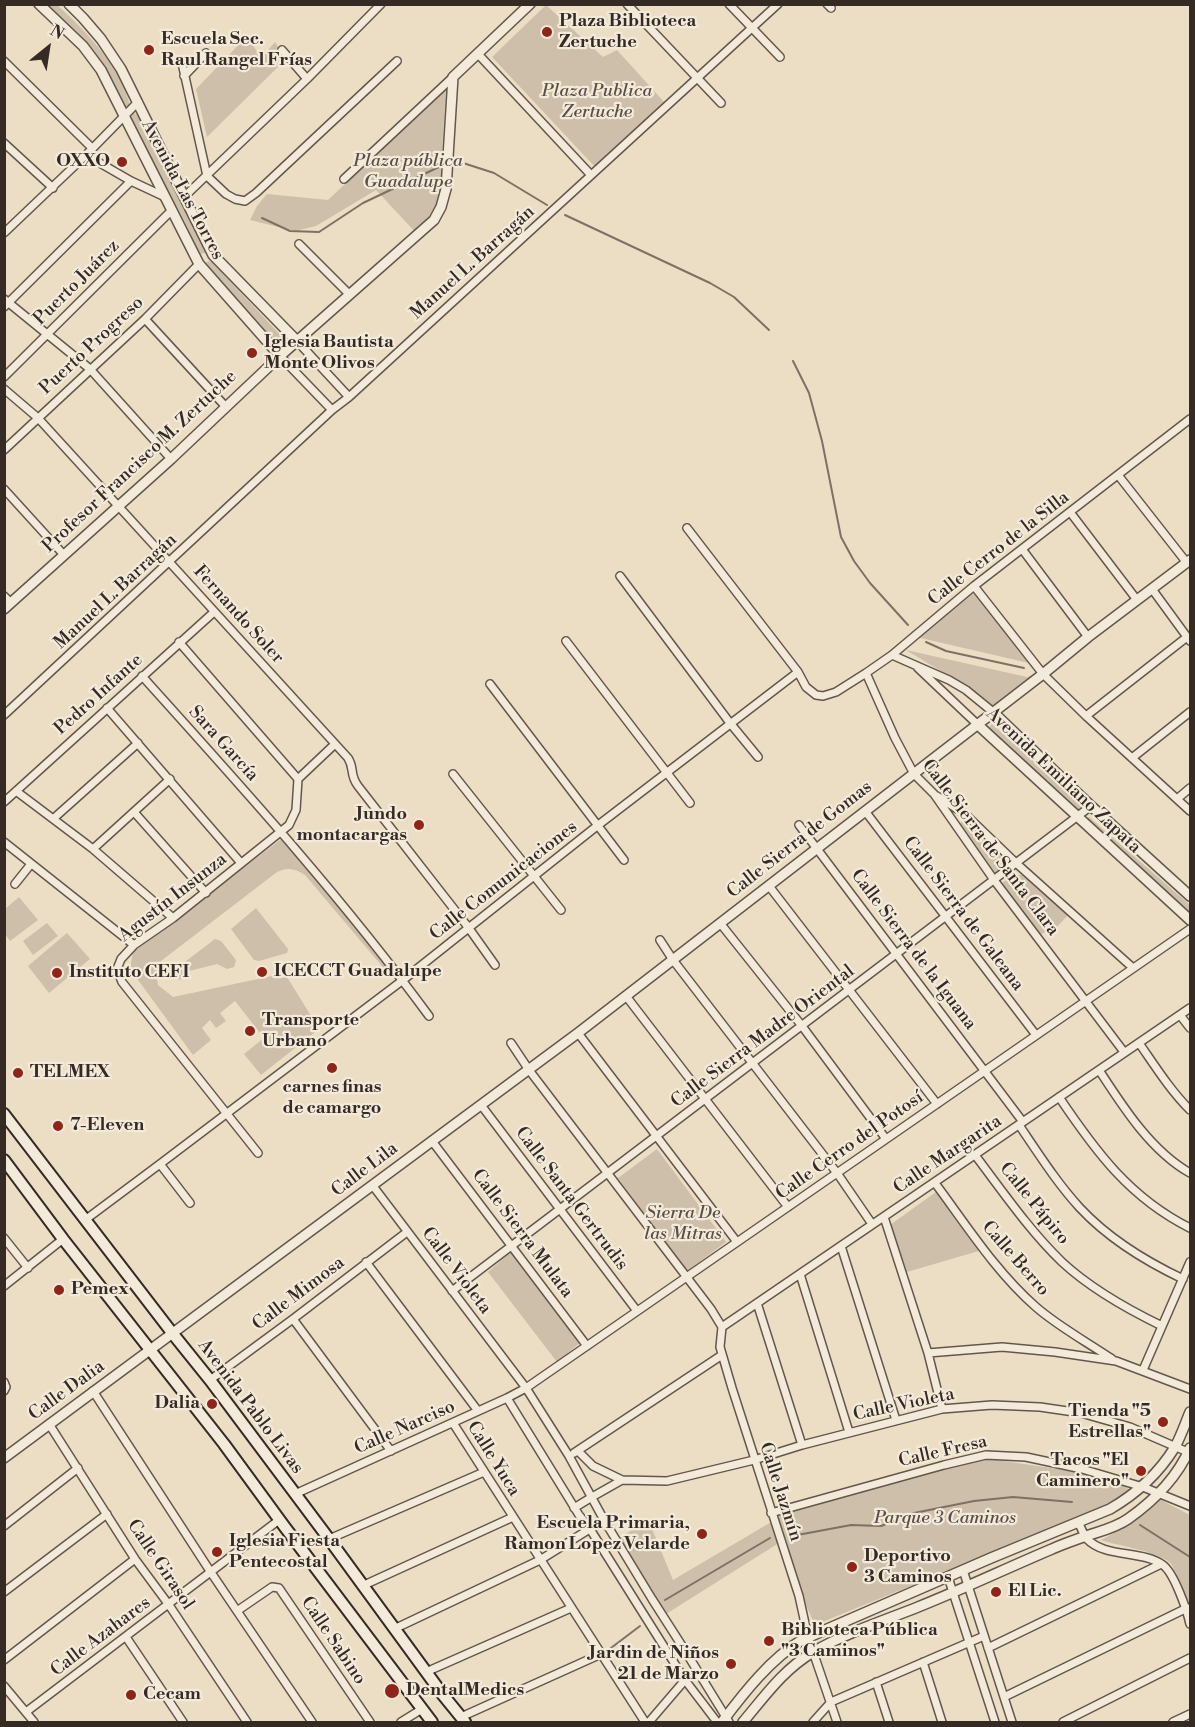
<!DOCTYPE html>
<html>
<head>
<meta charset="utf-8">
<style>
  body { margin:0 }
  #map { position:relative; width:1195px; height:1727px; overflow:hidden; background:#ecdec4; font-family:"Libre Bodoni",serif }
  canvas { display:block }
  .frame { position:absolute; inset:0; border:6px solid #352a24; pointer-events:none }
  .north { position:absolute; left:18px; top:18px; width:60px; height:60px; -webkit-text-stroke:4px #f3ead9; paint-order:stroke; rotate:30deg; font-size:16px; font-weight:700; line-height:24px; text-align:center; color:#352a24 }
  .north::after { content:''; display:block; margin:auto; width:21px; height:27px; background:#352a24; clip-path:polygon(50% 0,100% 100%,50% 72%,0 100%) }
</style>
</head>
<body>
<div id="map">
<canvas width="1195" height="1727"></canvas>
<div class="frame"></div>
<div class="north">N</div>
</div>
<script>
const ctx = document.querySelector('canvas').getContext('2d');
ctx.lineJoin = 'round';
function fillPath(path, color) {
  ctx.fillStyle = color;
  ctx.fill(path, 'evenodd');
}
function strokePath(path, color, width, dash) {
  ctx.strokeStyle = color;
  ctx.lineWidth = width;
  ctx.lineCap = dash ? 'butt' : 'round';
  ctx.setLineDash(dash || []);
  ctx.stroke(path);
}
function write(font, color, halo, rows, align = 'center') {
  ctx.font = font + ' "Libre Bodoni",serif';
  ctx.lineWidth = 4.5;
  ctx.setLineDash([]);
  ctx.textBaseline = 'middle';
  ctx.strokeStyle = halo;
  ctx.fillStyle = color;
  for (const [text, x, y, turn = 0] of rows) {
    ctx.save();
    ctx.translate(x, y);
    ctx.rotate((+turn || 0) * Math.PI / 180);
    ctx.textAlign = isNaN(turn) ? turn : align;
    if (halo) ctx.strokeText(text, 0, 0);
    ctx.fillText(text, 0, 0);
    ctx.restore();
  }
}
fillPath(new Path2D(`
  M 43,5 L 57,5 C 85,30 122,68 130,106 L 122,106 L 105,66 L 87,45 Z
  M 546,5 L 603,57 L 617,50 L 664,102 L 595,167 L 492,57 Z
  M 247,36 L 261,58 L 275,42 L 286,59 L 207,137 L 196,89 Z
  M 446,89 L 441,166 L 445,196 L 434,220 L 418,235 L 376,190 L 316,226 L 295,231 L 250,220 L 257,206 L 267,194 L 328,200 Z
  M 134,113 L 139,116 L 207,250 L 205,253 L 200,254 L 184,220 L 129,119 Z
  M 209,261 L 213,263 L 285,340 L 284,343 L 280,347 L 275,345 L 206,267 L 205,263 Z
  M 972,594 L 976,595 L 1030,652 L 1033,664 L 912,636 Z
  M 906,650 L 1027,677 L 1039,673 L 996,708 L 959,682 Z
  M 992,724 L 1087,807 L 1075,817 L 983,733 Z
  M 1089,817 L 1190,905 L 1190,920 L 1083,824 Z
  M 963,821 L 1012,866 L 994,877 L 956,826 Z
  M 284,837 L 395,976 L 392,978 L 305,875 C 295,868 287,867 277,872 L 161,961 C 157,969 156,976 158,985 L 173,997 L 272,976 L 280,978 L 287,977 L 319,1029 L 261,1075 L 244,1054 L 264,1038 L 235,1001 L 220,1013 L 226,1021 L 216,1028 L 210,1020 L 202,1028 L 211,1040 L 193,1055 L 130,969 L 133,952 Z
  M 1017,875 L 1022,875 L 1068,915 L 1056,928 L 1041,934 L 1002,890 L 1001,888 L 1003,882 Z
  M 19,897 L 38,920 L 10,941 L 5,934 L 5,909 Z
  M 256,908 L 288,949 L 287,953 L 259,961 L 254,960 L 231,929 Z
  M 47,923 L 58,936 L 33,955 L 23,941 Z
  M 67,933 L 90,959 L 49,993 L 28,966 Z
  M 215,939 L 221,941 L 236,960 L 234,967 L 227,969 L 217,964 L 185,972 L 180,980 L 173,977 L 173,971 Z
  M 657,1149 L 726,1242 L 687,1271 L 618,1178 Z
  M 936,1192 L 955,1213 L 982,1250 L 907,1272 L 890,1225 Z
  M 511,1252 L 580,1343 L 557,1362 L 488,1272 Z
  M 986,1460 L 998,1460 C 1026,1465 1112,1474 1130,1490 L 1111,1502 L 1084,1515 L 815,1625 L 803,1599 L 782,1541 L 666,1614 L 617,1540 L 648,1519 L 673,1580 L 773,1521 L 776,1514 L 973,1461 Z
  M 1159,1499 L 1190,1515 L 1190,1611 L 1172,1565 C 1163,1552 1118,1546 1101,1540 L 1131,1524 Z`), '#cdbfa9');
strokePath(new Path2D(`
  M 460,162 L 494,173 L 547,205
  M 565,215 L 710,283 L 734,297 L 769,330
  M 262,218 L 290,231 L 319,232 L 363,203 L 441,166
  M 793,361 L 809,393 L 822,441 L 841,537 L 854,561 L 870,583 L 908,625
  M 926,642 L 946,651 L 1024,668
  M 1140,1525 L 1190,1557
  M 792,1536 L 851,1525 L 881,1526 L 914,1513 L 974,1501 L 1013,1497 L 1072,1502
  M 665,1600 L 770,1538
  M 607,1651 L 640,1626`), '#7e7164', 2);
const minor = new Path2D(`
  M 627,4 L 721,103
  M 729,4 L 780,57
  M 827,4 L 831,8
  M 282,50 L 307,79
  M 478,54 L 591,175
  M 4,61 L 92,148
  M 182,63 L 207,176 L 226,194 L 235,199 L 245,201 L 256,193 L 397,61
  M 184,76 L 206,53
  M 4,143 L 53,188
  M 86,155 L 131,181 L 163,196
  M 344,179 L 453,77
  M 184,197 L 307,79 L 381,4
  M 4,233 L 86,155 L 138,102
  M 299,244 L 349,294
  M 4,299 L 90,369 L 171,459
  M 4,307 L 131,181
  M 145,319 L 226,407
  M 297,341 L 349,397
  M 280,356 L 332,410
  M 4,377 L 172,210
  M 4,389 L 38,418 L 348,758 C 355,769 349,774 358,786 L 468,927 L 495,965
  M 4,450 L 145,319 L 199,264
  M 1118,475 L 1187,563
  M 4,489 L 64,555
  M 1070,512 L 1137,600
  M 687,528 L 798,672 L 806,687 L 816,695 L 823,696 L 836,692 L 866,673 L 892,655 L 974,586 L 1190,419
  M 1022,549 L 1088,637
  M 620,576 L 730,723 L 758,757
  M 974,586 L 1043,674 L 1086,716 L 1190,811
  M 1152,589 L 1190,641
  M 4,596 L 11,603
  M 566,641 L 690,803
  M 179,642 L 298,779
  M 892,655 L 949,680 L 966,690 L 993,712
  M 918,668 L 977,724
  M 866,673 L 895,738 L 914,774 L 934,794 L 994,880 L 1124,1052
  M 142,676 C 241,786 341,896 429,1016
  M 490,684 L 624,860
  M 107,708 L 241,863
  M 4,715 L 332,410 L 349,397 L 778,4
  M 1086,716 L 1187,637
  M 1132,758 L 1190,712
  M 453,774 L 561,910
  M 16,791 L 93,849 L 173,918
  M 937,796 L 965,814 L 1016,863 L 1133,968
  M 1177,799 L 1190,788
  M 4,802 L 214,612
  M 865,811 L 1036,1035
  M 134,812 L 206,893
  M 53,819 L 138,743
  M 799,825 L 1023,1122
  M 4,842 L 134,945
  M 93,849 L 170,779
  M 15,884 L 31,864
  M 769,886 L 937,1104
  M 720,923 L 802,1026 L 886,1139
  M 660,940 L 673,960 L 837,1173 L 872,1224
  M 626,996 L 788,1207
  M 1180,1015 L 1190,1028
  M 578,1033 L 737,1242
  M 511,1043 L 529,1070 L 711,1309 L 722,1327 L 720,1347 L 732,1388 L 799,1596 L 808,1637 L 837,1722
  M 1139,1043 C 1155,1066 1170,1090 1190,1110
  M 1099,1070 C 1123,1107 1151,1151 1190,1173
  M 1059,1097 C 1096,1152 1130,1198 1190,1228
  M 481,1105 L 637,1311
  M 1019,1125 C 1038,1153 1057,1183 1080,1208 C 1109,1239 1145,1261 1183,1279
  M 432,1141 L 587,1346
  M 258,1153 L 122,982 L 117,969 L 121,959 L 134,945 L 173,918 L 289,825 L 296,810 L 298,779 L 335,744
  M 975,1155 C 1003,1192 1029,1230 1062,1262 C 1091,1289 1127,1309 1162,1326
  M 160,1164 L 190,1203
  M 935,1183 C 967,1226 996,1272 1036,1307 C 1059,1327 1087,1342 1112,1359
  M 373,1186 L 526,1388 L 569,1456 L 604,1520 L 652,1599 L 684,1649 L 729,1722
  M 884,1217 L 928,1353 L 942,1409
  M 85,1220 L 160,1164 L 403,980 L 597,826 L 798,672
  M 4,1238 L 28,1268
  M 841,1246 L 896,1420
  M 366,1262 L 478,1411
  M 800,1274 L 849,1432
  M 4,1286 L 63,1239
  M 452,1291 L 1091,806
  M 757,1303 L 802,1445
  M 293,1319 L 391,1451
  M 722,1327 L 1190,1008
  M 928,1353 L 1002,1347 L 1055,1352 L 1116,1361 L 1190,1389
  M 1143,1370 L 1190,1262
  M 210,1380 L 293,1319 L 407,1232
  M 4,1382 L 6,1387 L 4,1391
  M 93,1391 L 210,1571 L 312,1722
  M 507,1398 L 579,1515 L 590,1529 L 685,1680 L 717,1722
  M 453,1423 L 645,1722
  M 49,1424 L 135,1559 L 169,1605 L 247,1722
  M 578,1451 L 593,1466 L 622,1480 L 667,1481 L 754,1460 L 802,1445 L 942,1409 L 992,1405 L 1040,1407 L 1081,1413 L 1130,1427 L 1190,1453
  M 574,1453 L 722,1355
  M 295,1494 L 507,1398 L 526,1388 L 1190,929
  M 574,1508 L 592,1497 L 622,1480
  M 771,1513 L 944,1465 L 986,1455 L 1026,1457 L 1082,1469 L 1143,1487 L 1190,1506
  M 1078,1522 C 1081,1527 1083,1534 1087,1539 C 1105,1558 1142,1550 1163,1565 C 1174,1573 1187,1610 1190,1624
  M 4,1526 L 78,1468
  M 329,1539 L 484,1472
  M 963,1570 L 1012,1722
  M 948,1577 L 995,1722
  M 362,1586 L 513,1517
  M 4,1592 L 107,1514
  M 237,1611 L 272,1587 L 279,1588 L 370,1722
  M 394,1629 L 540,1560 L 604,1520
  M 126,1637 L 183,1722
  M 988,1648 L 1161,1564
  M 4,1660 L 135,1559
  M 923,1662 L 942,1722
  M 426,1672 L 571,1608
  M 876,1682 L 889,1722
  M 4,1686 L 34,1722
  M 1004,1697 L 1187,1608
  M 26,1712 L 279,1520
  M 461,1717 L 601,1654
  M 401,1722 L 422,1709
  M 649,1722 L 685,1680
  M 813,1722 L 831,1702 L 984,1636
  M 1063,1722 L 1190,1658
  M 1173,1722 L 1190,1714`);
const tertiary = new Path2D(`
  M 39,4 L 83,46 L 101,70 L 199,264 L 280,356
  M 69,4 L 83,18 L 101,39 L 121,69 L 213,255 L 297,341
  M 4,609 L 171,459 L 280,356 L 434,220 L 441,207 L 446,189 L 453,77 L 530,4
  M 993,712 L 1091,806 L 1190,896
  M 977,724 L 1190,920
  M 4,1458 L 578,1033 L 1043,674 L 1088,637 L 1190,560
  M 722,1722 C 743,1694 771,1658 802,1640 L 991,1558 L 1110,1509 C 1136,1494 1159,1473 1175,1447 C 1181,1436 1185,1424 1190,1412
  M 743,1722 C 765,1696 783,1670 813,1652 C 846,1633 883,1621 918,1607 C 963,1589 1007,1568 1052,1549 C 1063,1544 1075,1540 1086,1536 C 1101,1531 1115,1528 1128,1519 C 1155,1500 1177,1478 1190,1448`);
const secondary = new Path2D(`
  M 4,1114 L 173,1334 L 210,1380 L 329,1539 L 443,1695 L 465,1722
  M 4,1160 L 63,1239 L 224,1444 L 284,1526 L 432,1722`);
strokePath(minor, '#63574c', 10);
strokePath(tertiary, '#63574c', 12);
strokePath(secondary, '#352a24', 14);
strokePath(minor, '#f3ead9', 7);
strokePath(tertiary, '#f3ead9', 9);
strokePath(secondary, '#f3ead9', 10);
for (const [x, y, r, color] of [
  [547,32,6,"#8f2418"],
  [149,50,6,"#8f2418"],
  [122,162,6,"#8f2418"],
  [252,353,6,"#8f2418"],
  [419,825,6,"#8f2418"],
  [262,972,6,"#8f2418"],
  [57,973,6,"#8f2418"],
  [250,1031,6,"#8f2418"],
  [332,1068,6,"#8f2418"],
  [18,1073,6,"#8f2418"],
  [58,1126,6,"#8f2418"],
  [59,1290,6,"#8f2418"],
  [212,1404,6,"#8f2418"],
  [1163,1422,6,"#8f2418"],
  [1141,1471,6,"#8f2418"],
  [702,1534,6,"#8f2418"],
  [217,1552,6,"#8f2418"],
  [852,1567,6,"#8f2418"],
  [996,1592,6,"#8f2418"],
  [769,1641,6,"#8f2418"],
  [731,1664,6,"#8f2418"],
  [392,1691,8,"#8f2418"],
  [131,1695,6,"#8f2418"]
]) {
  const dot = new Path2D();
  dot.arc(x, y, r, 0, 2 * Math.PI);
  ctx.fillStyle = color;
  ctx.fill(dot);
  strokePath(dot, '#f3ead9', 2);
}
write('bold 18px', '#352a24', '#f3ead9', [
  ["Plaza Biblioteca",559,22],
  ["Zertuche",559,43],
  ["Escuela Sec.",161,40],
  ["Raul Rangel Frías",161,61],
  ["OXXO",110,162,"right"],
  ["Iglesia Bautista",264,343],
  ["Monte Olivos",264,364],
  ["Jundo",407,815,"right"],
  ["montacargas",407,836,"right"],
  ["ICECCT Guadalupe",274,972],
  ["Instituto CEFI",69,973],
  ["Transporte",262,1021],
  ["Urbano",262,1042],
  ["TELMEX",30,1073],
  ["carnes finas",332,1088,"center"],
  ["de camargo",332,1109,"center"],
  ["7-Eleven",70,1126],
  ["Pemex",71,1290],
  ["Dalia",200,1404,"right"],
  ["Tienda \"5",1151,1412,"right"],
  ["Estrellas\"",1151,1433,"right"],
  ["Tacos \"El",1129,1461,"right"],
  ["Caminero\"",1129,1482,"right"],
  ["Escuela Primaria,",690,1524,"right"],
  ["Ramon Lopez Velarde",690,1545,"right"],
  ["Iglesia Fiesta",229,1542],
  ["Pentecostal",229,1563],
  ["Deportivo",864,1557],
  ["3 Caminos",864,1578],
  ["El Lic.",1008,1592],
  ["Biblioteca Pública",781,1631],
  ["\"3 Caminos\"",781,1652],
  ["Jardin de Niños",719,1654,"right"],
  ["21 de Marzo",719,1675,"right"],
  ["DentalMedics",406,1691],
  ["Cecam",143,1695]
], 'left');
write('italic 18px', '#5b4f45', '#f3ead9', [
  ["Plaza Publica",597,92],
  ["Zertuche",597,113],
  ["Plaza pública",408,162],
  ["Guadalupe",408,183],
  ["Sierra De",683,1214],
  ["las Mitras",683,1235],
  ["Parque 3 Caminos",945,1519]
]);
write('18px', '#352a24', '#f3ead9', [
  ["Avenida Las Torres",182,190,62],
  ["Manuel L. Barragán",473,263,-42],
  ["Puerto Juárez",77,283,-45],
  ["Puerto Progreso",92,346,-43],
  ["Profesor Francisco M. Zertuche",140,462,-43],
  ["Calle Cerro de la Silla",999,549,-38],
  ["Manuel L. Barragán",116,592,-43],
  ["Fernando Soler",238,615,48],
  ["Pedro Infante",99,695,-42],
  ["Sara García",223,744,48],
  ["Avenida Emiliano Zapata",1063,781,43],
  ["Calle Sierra de Gomas",800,840,-38],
  ["Calle Sierra de Santa Clara",990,848,53],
  ["Calle Comunicaciones",504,881,-38],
  ["Agustín Insunza",173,898,-38],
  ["Calle Sierra de Galeana",963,914,53],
  ["Calle Sierra de la Iguana",913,950,53],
  ["Calle Sierra Madre Oriental",763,1037,-37],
  ["Calle Cerro del Potosí",850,1146,-35],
  ["Calle Margarita",948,1155,-34],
  ["Calle Lila",365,1170,-37],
  ["Calle Santa Gertrudis",571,1199,53],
  ["Calle Pápiro",1034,1204,51],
  ["Calle Sierra Mulata",522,1234,53],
  ["Calle Berro",1015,1259,49],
  ["Calle Violeta",456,1271,53],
  ["Calle Mimosa",299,1294,-37],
  ["Calle Dalia",67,1391,-36],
  ["Calle Violeta",904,1405,-12],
  ["Avenida Pablo Livas",250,1407,53],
  ["Calle Narciso",405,1428,-24],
  ["Calle Fresa",943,1452,-13],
  ["Calle Yuca",493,1459,58],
  ["Calle Jazmín",780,1492,72],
  ["Calle Girasol",160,1565,56],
  ["Calle Azahares",101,1637,-37],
  ["Calle Sabino",333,1641,56]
]);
</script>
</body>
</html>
